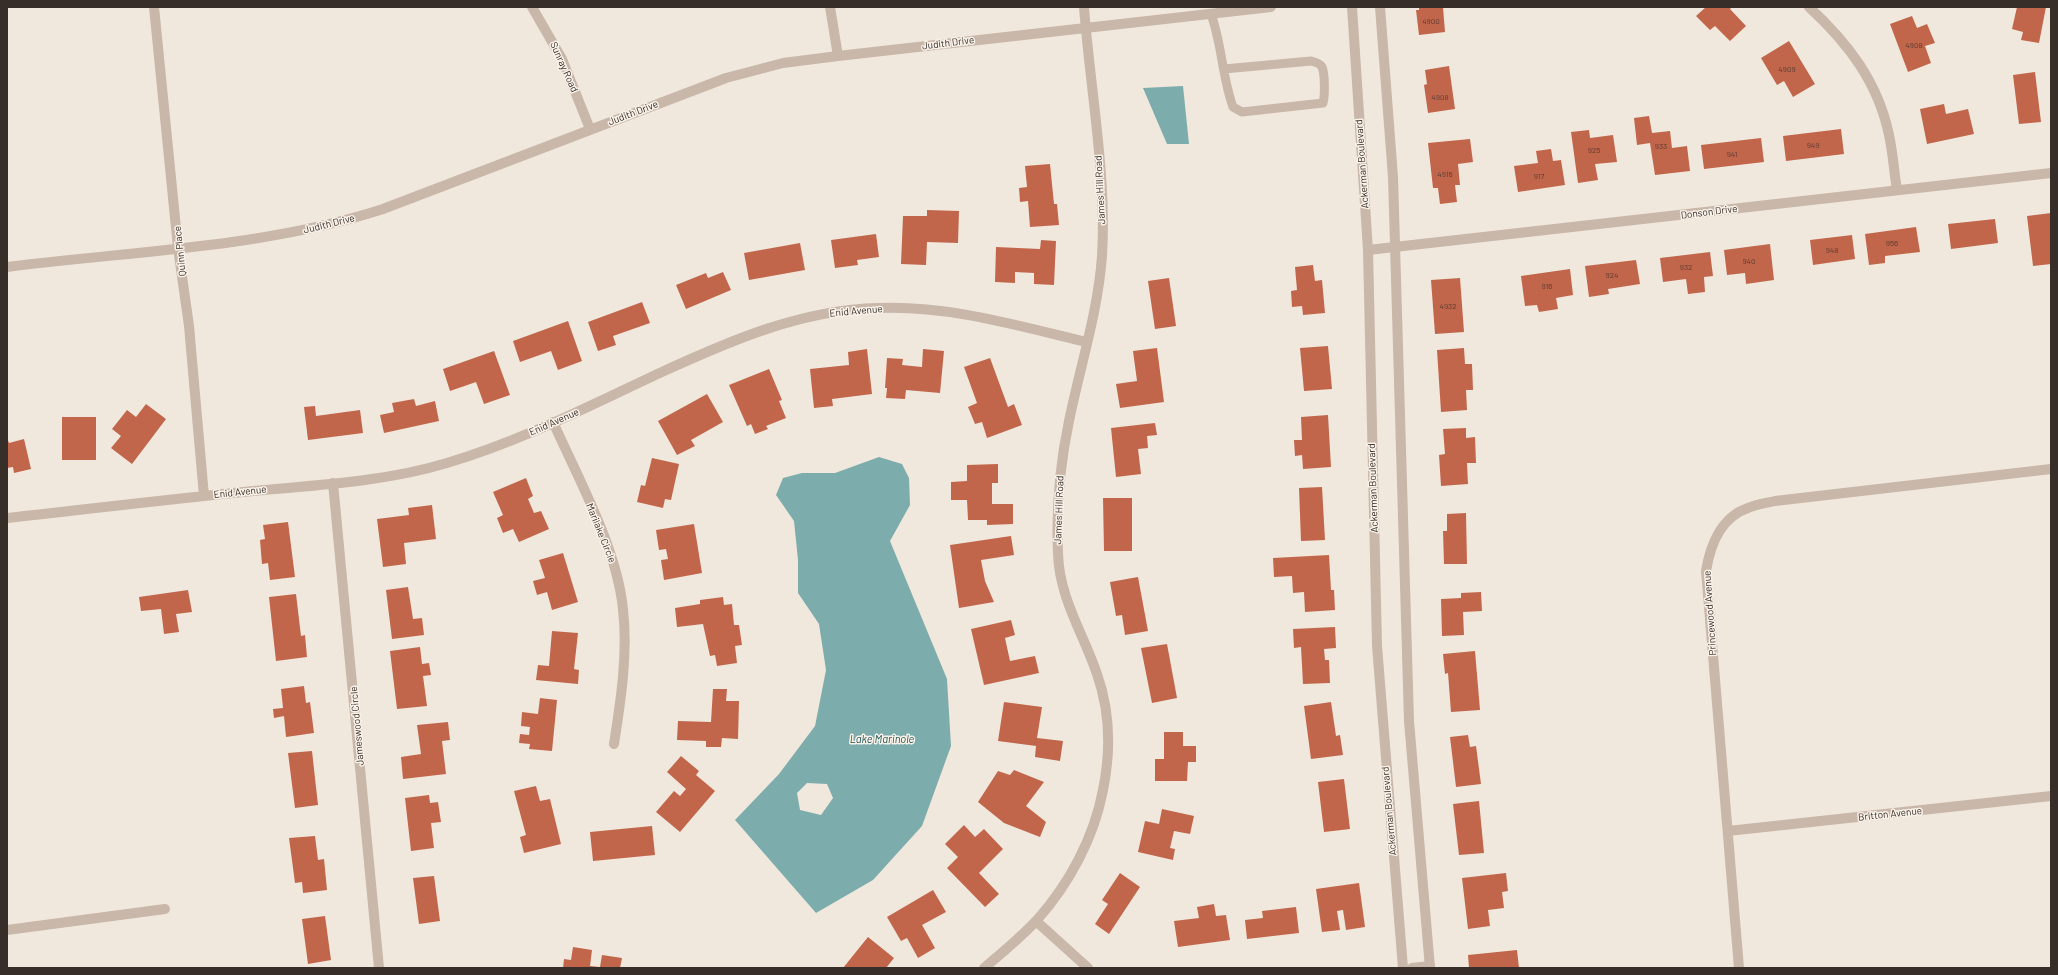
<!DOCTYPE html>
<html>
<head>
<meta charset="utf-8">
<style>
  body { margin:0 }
  #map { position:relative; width:2058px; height:975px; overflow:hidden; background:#f1e8dd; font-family:Barlow,sans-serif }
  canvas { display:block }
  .frame { position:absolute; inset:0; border:8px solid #372d29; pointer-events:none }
</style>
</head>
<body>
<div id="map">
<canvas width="2058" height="975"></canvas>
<div class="frame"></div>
</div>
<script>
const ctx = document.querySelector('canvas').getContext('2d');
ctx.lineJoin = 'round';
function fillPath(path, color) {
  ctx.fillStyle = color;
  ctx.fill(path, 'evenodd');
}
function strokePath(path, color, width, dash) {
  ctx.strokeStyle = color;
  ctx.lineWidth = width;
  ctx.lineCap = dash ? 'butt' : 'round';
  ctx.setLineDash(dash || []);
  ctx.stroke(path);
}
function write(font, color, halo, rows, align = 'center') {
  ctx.font = font + ' Barlow,sans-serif';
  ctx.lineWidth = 3;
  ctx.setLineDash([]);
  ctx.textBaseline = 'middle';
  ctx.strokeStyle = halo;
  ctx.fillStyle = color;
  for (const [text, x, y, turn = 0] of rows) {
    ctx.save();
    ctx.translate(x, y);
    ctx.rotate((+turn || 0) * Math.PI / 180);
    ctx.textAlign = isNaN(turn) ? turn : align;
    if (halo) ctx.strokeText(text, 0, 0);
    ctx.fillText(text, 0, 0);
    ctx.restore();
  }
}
fillPath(new Path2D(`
  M 1183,86 L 1189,144 L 1167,144 L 1143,88 Z
  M 879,457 L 902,464 L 909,478 L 910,505 L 890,541 L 947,679 L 951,746 L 922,826 L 873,880 L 816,913 L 735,820 L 779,774 L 815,726 L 826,670 L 819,624 L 798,593 L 798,560 L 794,521 L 776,495 L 783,478 L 802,473 L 835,473 ZM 807,783 L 827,784 L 833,798 L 821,815 L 800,810 L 797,793 Z`), '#7dacad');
fillPath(new Path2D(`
  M 1419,7 L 1443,7 L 1445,32 L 1419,35 L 1416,10 L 1419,10 Z
  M 1706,7 L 1732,7 L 1730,9 L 1746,26 L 1730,41 L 1715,26 L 1710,30 L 1696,16 Z
  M 2017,7 L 2046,7 L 2039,43 L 2021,40 L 2023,32 L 2012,29 Z
  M 1912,16 L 1917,28 L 1927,24 L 1935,43 L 1925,46 L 1931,63 L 1908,72 L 1890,24 Z
  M 1789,41 L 1815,84 L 1793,97 L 1784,81 L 1777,85 L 1761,58 Z
  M 1449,66 L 1455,109 L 1428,113 L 1424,85 L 1427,84 L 1425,70 Z
  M 2035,72 L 2041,122 L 2019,124 L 2013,75 Z
  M 1944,104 L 1946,114 L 1968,109 L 1974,134 L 1927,144 L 1920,109 Z
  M 1649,116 L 1652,133 L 1670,131 L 1672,148 L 1687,146 L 1690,171 L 1655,175 L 1650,143 L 1637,145 L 1634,118 Z
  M 1841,129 L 1844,154 L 1786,161 L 1783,136 Z
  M 1589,130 L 1590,138 L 1613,135 L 1617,162 L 1595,164 L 1598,180 L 1578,183 L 1571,132 Z
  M 1761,138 L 1764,162 L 1704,169 L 1701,145 Z
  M 1470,139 L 1473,162 L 1458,164 L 1460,185 L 1455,185 L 1457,202 L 1440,204 L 1438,188 L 1433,188 L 1428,143 Z
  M 1551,149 L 1553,161 L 1561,160 L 1565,185 L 1518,192 L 1514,166 L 1538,163 L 1536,151 Z
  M 1050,164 L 1054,204 L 1057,204 L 1059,225 L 1030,227 L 1028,201 L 1020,202 L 1019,188 L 1027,187 L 1025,166 Z
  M 927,210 L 959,211 L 958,243 L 927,242 L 926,265 L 901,264 L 903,216 L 927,216 Z
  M 2051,213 L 2051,264 L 2033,266 L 2027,216 Z
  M 1995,219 L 1998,243 L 1951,249 L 1948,224 Z
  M 1916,227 L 1920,252 L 1885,256 L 1885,263 L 1869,265 L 1865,234 Z
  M 876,234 L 879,257 L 857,260 L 858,265 L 835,268 L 831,240 Z
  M 1852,235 L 1855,259 L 1813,265 L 1810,240 Z
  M 1041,240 L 1056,241 L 1054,285 L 1034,284 L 1034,273 L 1015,272 L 1015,283 L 995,282 L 996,247 L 1040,249 Z
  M 800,243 L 805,270 L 749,280 L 744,253 Z
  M 1770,244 L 1774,280 L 1746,284 L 1745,273 L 1727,275 L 1724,250 Z
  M 1710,252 L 1713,276 L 1704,277 L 1705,292 L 1688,294 L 1686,279 L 1663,282 L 1660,258 Z
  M 1636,260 L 1640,284 L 1608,289 L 1609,294 L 1589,297 L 1585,266 Z
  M 1313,265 L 1315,281 L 1322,280 L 1325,313 L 1303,315 L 1302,306 L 1292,307 L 1291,291 L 1297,290 L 1295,267 Z
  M 1570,269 L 1573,295 L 1556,298 L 1558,309 L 1539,312 L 1537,305 L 1525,306 L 1521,276 Z
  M 723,272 L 731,290 L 686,309 L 676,285 L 706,273 L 708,278 Z
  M 1169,278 L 1176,326 L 1155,329 L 1148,281 Z
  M 1460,278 L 1464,332 L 1435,334 L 1431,280 Z
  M 642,302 L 650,323 L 613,336 L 616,345 L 598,351 L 588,322 Z
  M 568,321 L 582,361 L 558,370 L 551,351 L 520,362 L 513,341 Z
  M 1328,346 L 1332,389 L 1304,391 L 1300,348 Z
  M 1157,348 L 1164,402 L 1120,408 L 1116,384 L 1137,381 L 1133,351 Z
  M 1464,348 L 1465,364 L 1472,364 L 1473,390 L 1466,390 L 1467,410 L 1441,412 L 1437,350 Z
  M 867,349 L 872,394 L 832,399 L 833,406 L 814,408 L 810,369 L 849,365 L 848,352 Z
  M 923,349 L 944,351 L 940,393 L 906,390 L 905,399 L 886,398 L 887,388 L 885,388 L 887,358 L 903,359 L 902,365 L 922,367 Z
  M 494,351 L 510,395 L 484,404 L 476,382 L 450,391 L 443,369 Z
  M 990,358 L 1008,407 L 1014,404 L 1022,425 L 987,438 L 982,422 L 975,424 L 968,407 L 977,403 L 964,367 Z
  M 769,369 L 782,400 L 779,401 L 786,418 L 766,426 L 768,429 L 755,434 L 751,424 L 747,426 L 729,385 Z
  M 707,394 L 723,422 L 691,440 L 695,446 L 677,455 L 658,421 Z
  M 414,399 L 416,406 L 435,401 L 439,421 L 384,433 L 380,415 L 394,412 L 392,403 Z
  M 146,404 L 166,419 L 132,464 L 111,448 L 121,436 L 112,429 L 127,410 L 136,417 Z
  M 315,406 L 316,416 L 360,410 L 363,433 L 308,440 L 304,407 Z
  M 1328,415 L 1331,467 L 1303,469 L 1302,455 L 1295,456 L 1294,440 L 1302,440 L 1301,417 Z
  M 62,417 L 96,417 L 96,460 L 62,460 Z
  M 1155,423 L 1157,435 L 1147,436 L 1148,448 L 1138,449 L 1141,474 L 1116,477 L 1111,428 Z
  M 1466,428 L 1466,438 L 1475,437 L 1476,463 L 1467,463 L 1468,484 L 1441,486 L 1439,455 L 1445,454 L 1443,429 Z
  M 7,438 L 9,443 L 24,439 L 31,469 L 14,473 L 13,467 L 7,468 Z
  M 652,458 L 679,464 L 671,500 L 665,499 L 663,508 L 637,502 L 641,485 L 645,486 Z
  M 998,464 L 998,483 L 992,483 L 992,504 L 1013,504 L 1013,524 L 987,525 L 987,520 L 968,520 L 967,500 L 951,500 L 951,482 L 967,481 L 967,465 Z
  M 526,478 L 533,496 L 528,499 L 534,513 L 541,511 L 549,529 L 519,542 L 513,529 L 503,533 L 497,518 L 503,515 L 493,492 Z
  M 1322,487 L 1325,540 L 1301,541 L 1299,488 Z
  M 1103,498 L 1132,498 L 1132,551 L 1104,551 Z
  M 432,505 L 436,539 L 404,543 L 406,564 L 383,567 L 377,519 L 409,515 L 408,508 Z
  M 1466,513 L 1467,564 L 1444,564 L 1443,531 L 1447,531 L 1447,514 Z
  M 288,522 L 295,577 L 270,580 L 268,563 L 262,564 L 260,540 L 265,539 L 263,525 Z
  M 694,524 L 702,573 L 664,580 L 661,560 L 668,559 L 666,549 L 659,550 L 656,530 Z
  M 1011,536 L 1014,555 L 981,560 L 985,581 L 994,602 L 959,608 L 950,545 Z
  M 563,553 L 578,602 L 552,610 L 547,592 L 537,595 L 533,581 L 545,578 L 539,560 Z
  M 1329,555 L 1331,590 L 1334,590 L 1335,610 L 1305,612 L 1304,592 L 1293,593 L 1292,576 L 1274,577 L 1273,558 Z
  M 1138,577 L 1148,631 L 1125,635 L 1122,615 L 1116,616 L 1110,582 Z
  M 408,587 L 413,619 L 422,618 L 424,635 L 392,639 L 386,590 Z
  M 188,590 L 192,612 L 176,614 L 179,632 L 164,634 L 161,609 L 141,611 L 139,597 Z
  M 1481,592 L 1482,611 L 1463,612 L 1464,635 L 1442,636 L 1441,599 L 1461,598 L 1461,593 Z
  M 296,594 L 301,636 L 305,635 L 307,657 L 276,661 L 269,597 Z
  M 723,597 L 724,605 L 732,604 L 734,625 L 739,625 L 742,645 L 735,646 L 737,663 L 717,666 L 715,655 L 710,656 L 703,624 L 677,627 L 675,608 L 700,604 L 700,600 Z
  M 1011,620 L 1015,635 L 1005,638 L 1010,661 L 1035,656 L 1039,673 L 984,685 L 971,629 Z
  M 1335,627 L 1336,648 L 1324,649 L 1325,660 L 1329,660 L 1330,683 L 1303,684 L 1301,647 L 1294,648 L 1293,629 Z
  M 552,631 L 578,633 L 574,669 L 579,670 L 578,684 L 536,680 L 538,665 L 549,666 Z
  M 1167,644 L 1177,698 L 1152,703 L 1141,648 Z
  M 420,647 L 422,664 L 429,663 L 431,675 L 423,676 L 427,706 L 397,709 L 390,651 Z
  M 1475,651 L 1480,710 L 1451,712 L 1448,673 L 1445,674 L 1443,654 Z
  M 304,686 L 306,703 L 310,702 L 314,733 L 286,737 L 284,716 L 274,718 L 273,709 L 283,708 L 281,689 Z
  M 713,689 L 727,689 L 726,701 L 739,701 L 738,739 L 722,738 L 721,747 L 706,747 L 706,741 L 677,740 L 678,721 L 711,722 Z
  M 540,698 L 557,700 L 552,751 L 529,749 L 530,744 L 519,743 L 520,734 L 529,735 L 530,727 L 521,726 L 522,712 L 538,714 Z
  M 1004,702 L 1042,707 L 1037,738 L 1063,741 L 1060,761 L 1035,757 L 1036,746 L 998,741 Z
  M 1331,702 L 1336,736 L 1340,735 L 1343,755 L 1311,759 L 1304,706 Z
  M 448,722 L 450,740 L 442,741 L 446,774 L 403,779 L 401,757 L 421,754 L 417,725 Z
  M 1164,732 L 1183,732 L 1183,746 L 1196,746 L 1196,762 L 1188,762 L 1187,781 L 1155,781 L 1155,759 L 1164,759 Z
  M 1468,735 L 1470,747 L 1476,746 L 1481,784 L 1456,787 L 1450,737 Z
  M 312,751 L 318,805 L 295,808 L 288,753 Z
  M 681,756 L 699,771 L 696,775 L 715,791 L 680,832 L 656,812 L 674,791 L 680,796 L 686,789 L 667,772 Z
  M 1014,770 L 1044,782 L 1026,806 L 1046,822 L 1040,837 L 1004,823 L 978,802 L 998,771 L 1010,775 Z
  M 1344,779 L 1350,829 L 1324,832 L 1318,782 Z
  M 536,786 L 540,801 L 550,799 L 561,844 L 524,853 L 520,837 L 526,835 L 514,791 Z
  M 429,795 L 430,803 L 438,802 L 441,822 L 431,823 L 434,848 L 411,851 L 405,798 Z
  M 1479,801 L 1484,853 L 1459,855 L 1453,804 Z
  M 1162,809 L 1194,816 L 1190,834 L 1174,831 L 1170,848 L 1175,849 L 1173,860 L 1138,852 L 1145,821 L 1159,824 Z
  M 964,825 L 975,837 L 984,829 L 1003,849 L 979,873 L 999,894 L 985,907 L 947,868 L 958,857 L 945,844 Z
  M 652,826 L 655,855 L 593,861 L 590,832 Z
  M 315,836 L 318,860 L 324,859 L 327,890 L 303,893 L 302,882 L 295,883 L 289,838 Z
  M 1120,873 L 1140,887 L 1109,934 L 1095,924 L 1108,904 L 1102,900 Z
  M 1506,873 L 1508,891 L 1502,892 L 1504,908 L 1488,910 L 1490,926 L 1468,929 L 1462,878 Z
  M 434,876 L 440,921 L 419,924 L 413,878 Z
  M 1359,883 L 1365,927 L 1346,930 L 1343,910 L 1337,911 L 1340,930 L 1322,932 L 1316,889 Z
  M 933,890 L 946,912 L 922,925 L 935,948 L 918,958 L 907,938 L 901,941 L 887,917 Z
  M 1214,904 L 1216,916 L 1226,915 L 1230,940 L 1178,947 L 1174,921 L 1199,918 L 1197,907 Z
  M 1296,907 L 1299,933 L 1247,939 L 1245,920 L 1263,918 L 1262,911 Z
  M 325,916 L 331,960 L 308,964 L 302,919 Z
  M 868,937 L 894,958 L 886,968 L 843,968 Z
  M 573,947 L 592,950 L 590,966 L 600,967 L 602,955 L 622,958 L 620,968 L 563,968 L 564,959 L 571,960 Z
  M 1517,950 L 1519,968 L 1469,968 L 1468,955 Z`), '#c1664b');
strokePath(new Path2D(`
  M 1211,14 C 1222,44 1222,77 1233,107 L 1242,112 L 1323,103 C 1325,96 1325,74 1322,67 C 1320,63 1314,62 1311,61 L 1224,69`), '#c9b7a9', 9);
strokePath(new Path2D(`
  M 154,7 L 178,248 L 189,326 L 204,496
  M 532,7 L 562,59 L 590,129
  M 830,7 L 838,56
  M 1809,7 C 1848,43 1878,82 1889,135 C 1893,153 1894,172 1897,190
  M 1368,250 L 2051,173
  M 7,267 C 131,251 263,248 383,209 L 726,78 L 783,63 L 838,56 L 1271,7
  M 553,422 C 578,478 617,548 623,609 C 628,654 621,699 614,744
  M 333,483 L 379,968
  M 7,518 C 89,509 171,499 253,491 C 317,485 384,482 447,463 C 522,441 593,404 664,371 C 732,340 801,310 878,308 C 949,305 1018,326 1087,342
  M 1728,831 L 2051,796
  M 1036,921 L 1088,968
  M 7,930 L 165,909
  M 984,968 C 1002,953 1021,937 1037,920 C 1069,884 1094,838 1103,790 C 1111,751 1110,711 1097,674 C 1083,633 1059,597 1058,553 C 1056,509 1060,464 1069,421 C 1080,367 1098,312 1102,256 C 1107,175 1090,88 1084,7
  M 1412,968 L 1430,966
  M 1739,968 L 1706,571 C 1710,546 1721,517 1748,508 C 1757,504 1767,503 1775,501 L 2051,469`), '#c9b7a9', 10);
strokePath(new Path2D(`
  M 1352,7 L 1368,250 L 1377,646 L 1403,968
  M 1380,7 L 1393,177 L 1409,721 L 1430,968`), '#c9b7a9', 10);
write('8px', '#5a3b32', null, [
  ["4900",1431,21],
  ["4908",1914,45],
  ["4909",1787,69],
  ["4908",1440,97],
  ["949",1813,145],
  ["933",1661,146],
  ["925",1594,150],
  ["941",1732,154],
  ["4916",1445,174],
  ["917",1539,176],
  ["956",1892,243],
  ["948",1832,250],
  ["940",1749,261],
  ["932",1686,267],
  ["924",1612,275],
  ["916",1547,286],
  ["4932",1448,306]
]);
write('10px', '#372d29', '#f9f2e9', [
  ["Judith Drive",948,43,-7],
  ["Sunray Road",564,67,66],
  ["Judith Drive",633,113,-21],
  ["Ackerman Boulevard",1362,164,-94],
  ["James Hill Road",1100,190,-93],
  ["Donson Drive",1709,212,-7],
  ["Judith Drive",329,224,-14],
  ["Quinn Place",180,251,-96],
  ["Enid Avenue",856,311,-5],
  ["Enid Avenue",554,422,-24],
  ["Ackerman Boulevard",1373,488,-92],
  ["Enid Avenue",240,492,-6],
  ["James Hill Road",1059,510,-88],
  ["Marilake Circle",601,533,68],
  ["Princewood Avenue",1710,613,-94],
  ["Jameswood Circle",357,726,-95],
  ["Ackerman Boulevard",1389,811,-95],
  ["Britton Avenue",1890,814,-6]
]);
write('italic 11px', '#205457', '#f9f2e9', [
  ["Lake Marinole",882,739]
]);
</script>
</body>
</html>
